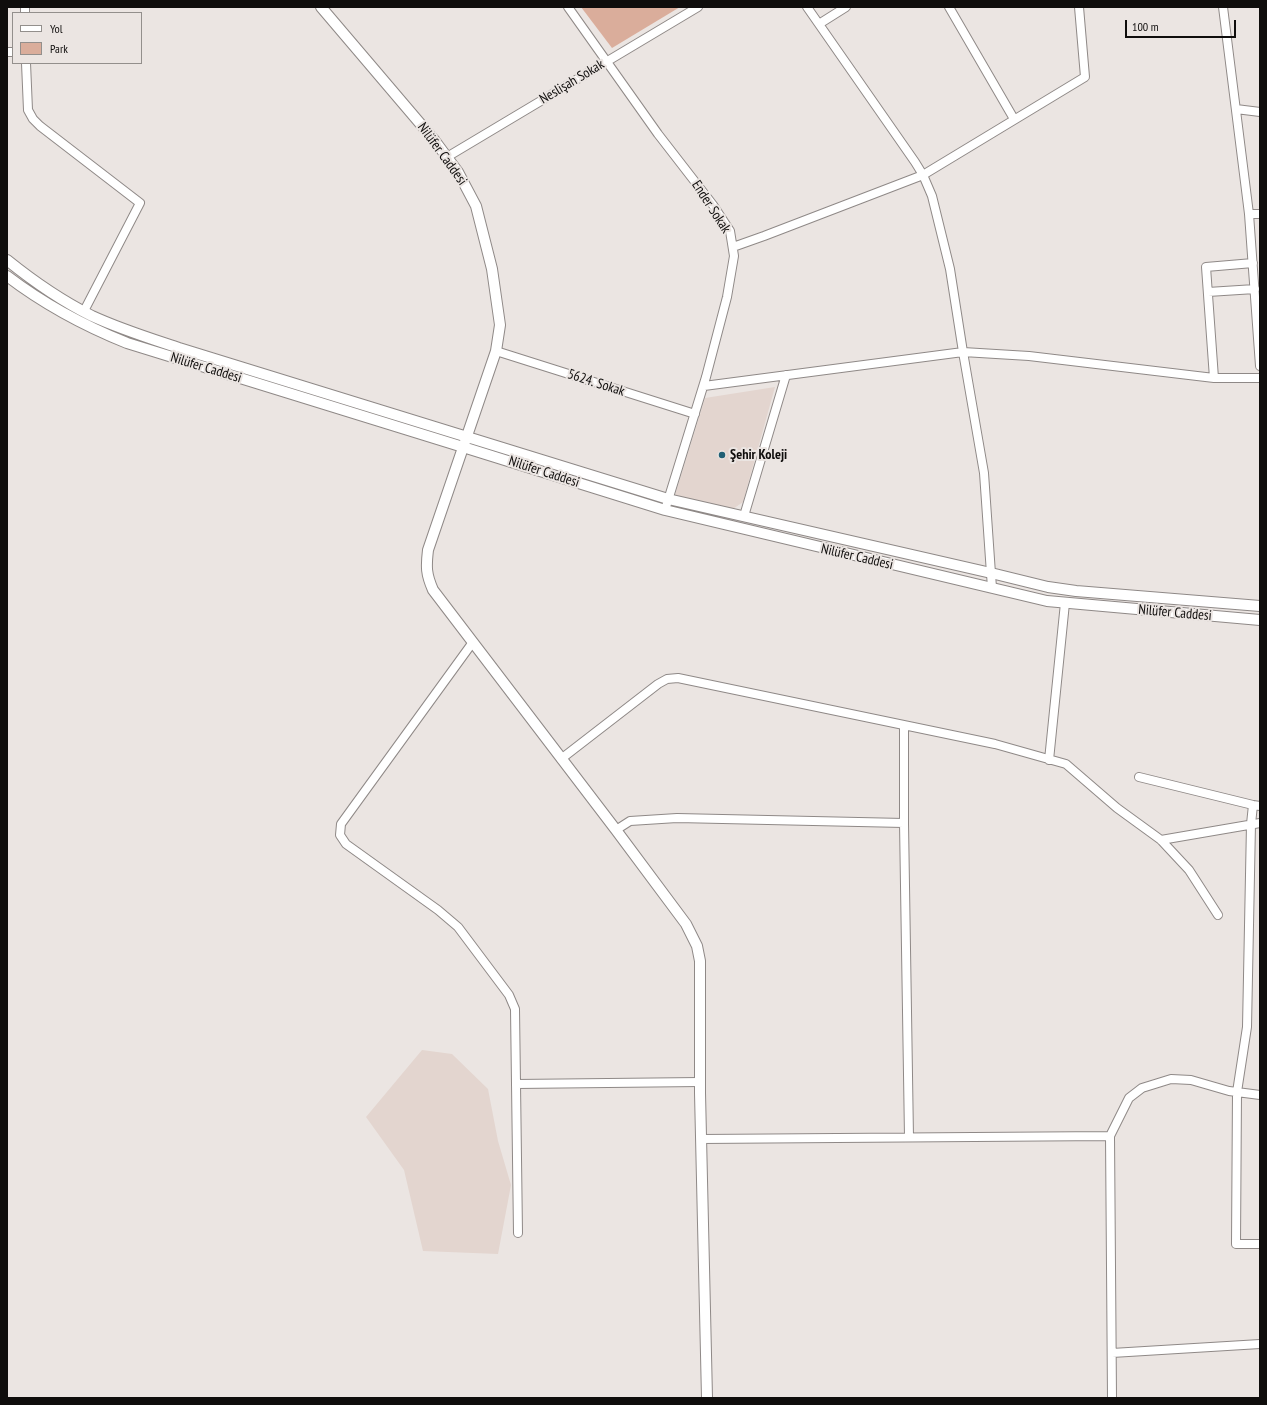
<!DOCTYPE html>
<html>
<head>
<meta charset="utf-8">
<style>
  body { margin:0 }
  #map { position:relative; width:1267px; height:1405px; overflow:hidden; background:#ebe5e2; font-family:"PT Sans Narrow",sans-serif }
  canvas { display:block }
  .frame { position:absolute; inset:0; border:8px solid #0f0d0c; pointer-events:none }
  .legend { position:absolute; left:12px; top:12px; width:130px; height:52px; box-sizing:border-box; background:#ebe5e2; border:1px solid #938f8c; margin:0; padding:5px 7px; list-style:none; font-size:12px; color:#0f0d0c }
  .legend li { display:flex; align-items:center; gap:8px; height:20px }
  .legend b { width:20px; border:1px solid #938f8c }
  .scale { position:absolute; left:1125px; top:20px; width:111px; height:18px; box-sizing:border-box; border:2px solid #0f0d0c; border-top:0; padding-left:5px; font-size:12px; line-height:14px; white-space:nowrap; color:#0f0d0c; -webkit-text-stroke:3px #ebe5e2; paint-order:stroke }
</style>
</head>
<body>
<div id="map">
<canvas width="1267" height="1405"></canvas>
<div class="frame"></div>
<ul class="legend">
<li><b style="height:5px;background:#fff"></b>Yol</li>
<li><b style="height:11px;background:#daad9b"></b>Park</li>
</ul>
<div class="scale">100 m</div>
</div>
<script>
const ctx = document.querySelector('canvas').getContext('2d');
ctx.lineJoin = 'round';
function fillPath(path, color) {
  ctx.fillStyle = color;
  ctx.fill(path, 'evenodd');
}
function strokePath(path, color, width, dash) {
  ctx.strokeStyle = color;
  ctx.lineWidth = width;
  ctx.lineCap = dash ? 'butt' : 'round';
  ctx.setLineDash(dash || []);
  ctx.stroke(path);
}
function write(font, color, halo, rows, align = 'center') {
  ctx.font = font + ' "PT Sans Narrow",sans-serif';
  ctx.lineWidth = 4;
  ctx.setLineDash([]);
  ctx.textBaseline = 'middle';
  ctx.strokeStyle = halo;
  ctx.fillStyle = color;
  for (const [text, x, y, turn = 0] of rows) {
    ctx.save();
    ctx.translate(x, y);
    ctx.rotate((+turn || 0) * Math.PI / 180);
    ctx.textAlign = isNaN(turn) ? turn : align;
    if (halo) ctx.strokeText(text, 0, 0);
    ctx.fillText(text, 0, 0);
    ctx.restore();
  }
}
fillPath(new Path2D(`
  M 775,387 L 743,502 L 733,509 L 675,495 L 705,398 Z
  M 422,1050 L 452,1054 L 488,1089 L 498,1141 L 511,1185 L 498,1254 L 423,1251 L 404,1170 L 366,1117 Z`), '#e3d5cf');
fillPath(new Path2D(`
  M 581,7 L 680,7 L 612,48 Z`), '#daad9b');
const minor = new Path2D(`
  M 25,7 L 25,13
  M 568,7 L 658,134 L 713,205 L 730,231 L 734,256 L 727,297 L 706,377 L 665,510
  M 949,7 L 1014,119
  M 1223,7 L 1249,214 L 1260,366
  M 819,24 L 846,7
  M 7,52 L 13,52
  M 26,63 L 28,110 L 33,119 L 40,126 L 140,203 L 84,311
  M 1236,109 L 1260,112
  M 447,157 L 698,7
  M 1249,214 L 1260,214
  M 733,247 L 764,236 L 923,175 L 1085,77 L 1079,7
  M 1208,292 L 1255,289
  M 496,351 L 695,414
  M 1214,378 L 1206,267 L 1253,263
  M 704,386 L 963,352 L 950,269 L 932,196 L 923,175 L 915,162 L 807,7
  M 744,516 L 786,375
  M 992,588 L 984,473 L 963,352 L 1029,356 L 1214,378 L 1260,378
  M 473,642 L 341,824 L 340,835 L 346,844 L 438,910 L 458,927 L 509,995 L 515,1009 L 518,1233
  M 904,725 L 904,823 L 909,1137
  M 561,759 L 658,684 L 667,679 L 678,678 L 995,744 L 1066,764 L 1117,808 L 1161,840 L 1189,870 L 1218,915
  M 1049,760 L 1065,603
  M 1139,777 L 1253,805 L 1260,806
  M 1253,805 L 1251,824 L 1247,1027 L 1237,1092 L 1236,1244 L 1260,1244
  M 616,830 L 630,821 L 677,818 L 904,823
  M 1161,840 L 1260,823
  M 516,1084 L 700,1082
  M 701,1139 L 1110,1136
  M 1112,1353 L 1260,1344
  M 1112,1398 L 1110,1136 L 1129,1098 L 1142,1088 L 1171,1079 L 1191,1080 L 1229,1091 L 1260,1095`);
const tertiary = new Path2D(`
  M 321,7 L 435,141 L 458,172 L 476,206 L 492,269 L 500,325 L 496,351 L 428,550 C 426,567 426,574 433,590 L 616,830 L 686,924 L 697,946 L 700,961 L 700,1093 L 707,1398
  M 7,260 C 33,281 62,301 92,316 C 120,329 149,338 179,348 L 668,499 L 991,573 L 1048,587 L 1076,591 L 1260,606
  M 7,276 C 45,305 82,325 127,343 L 463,447 L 665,510 L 1047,601 L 1260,620`);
strokePath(minor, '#8f8987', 10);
strokePath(tertiary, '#8f8987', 12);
strokePath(minor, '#fff', 8);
strokePath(tertiary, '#fff', 10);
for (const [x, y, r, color] of [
  [722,455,4,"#206075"]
]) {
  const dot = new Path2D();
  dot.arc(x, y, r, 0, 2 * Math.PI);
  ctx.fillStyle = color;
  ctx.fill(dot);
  strokePath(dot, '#ebe5e2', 1.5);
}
write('14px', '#0f0d0c', '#ebe5e2', [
  ["Neslişah Sokak",572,82,-31],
  ["Nilüfer Caddesi",442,154,54],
  ["Ender Sokak",711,207,57],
  ["Nilüfer Caddesi",206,368,17],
  ["5624. Sokak",596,383,18],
  ["Nilüfer Caddesi",544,472,18],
  ["Nilüfer Caddesi",857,557,13],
  ["Nilüfer Caddesi",1175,613,5]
]);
write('bold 14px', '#0f0d0c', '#ebe5e2', [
  ["Şehir Koleji",730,455]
], 'left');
</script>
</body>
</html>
